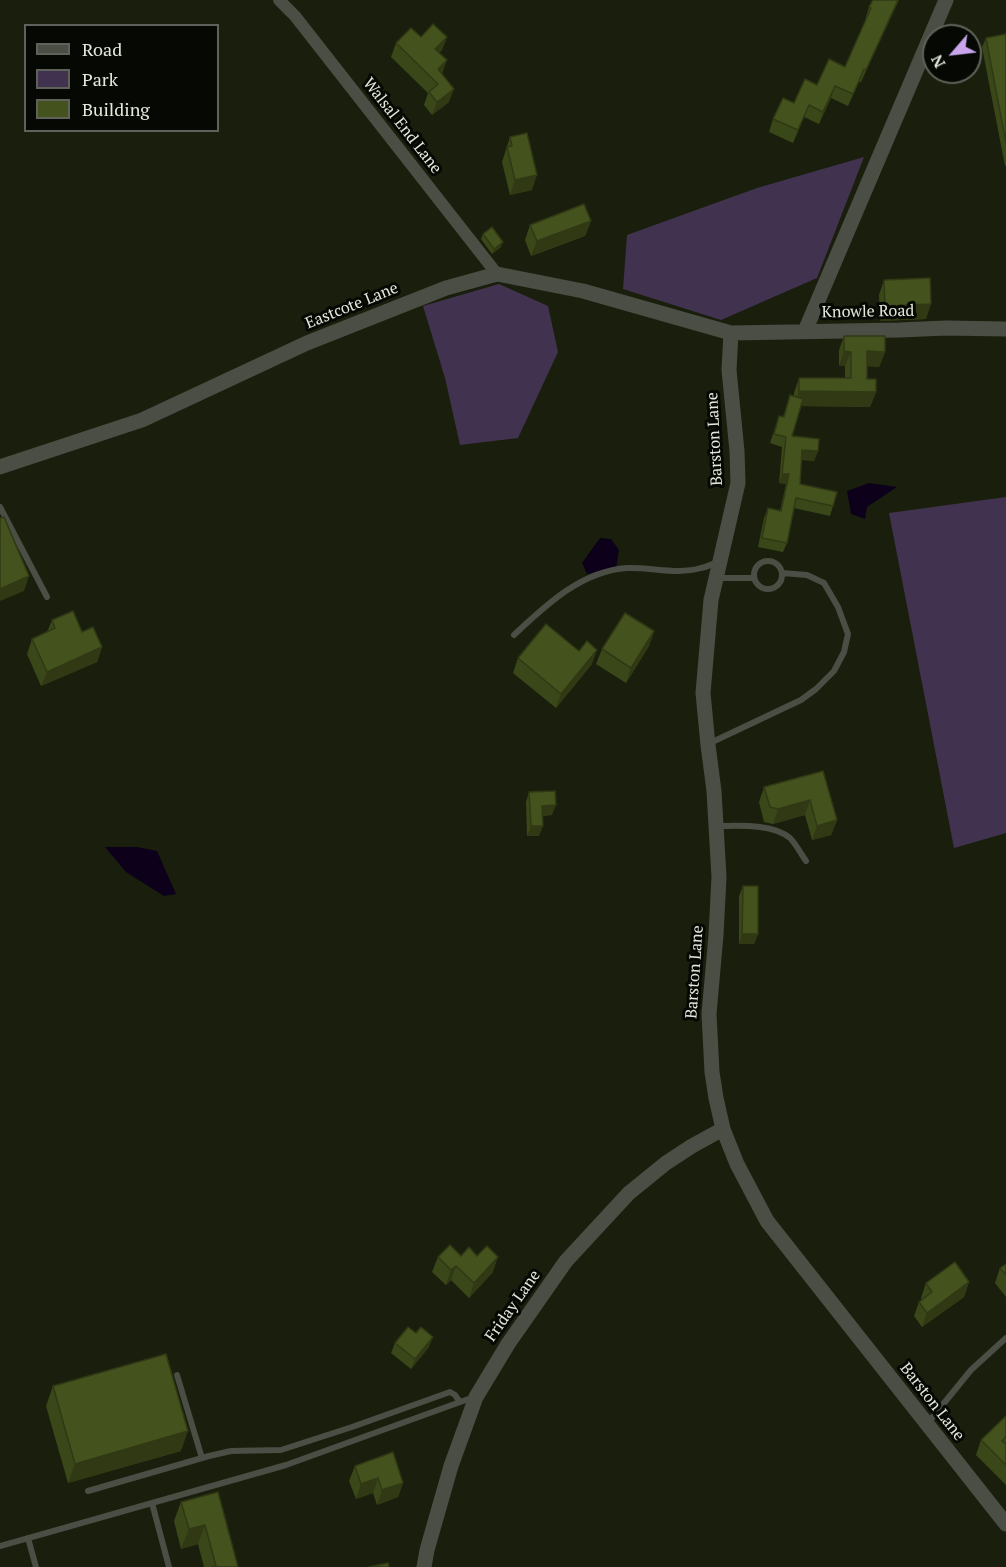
<!DOCTYPE html>
<html>
<head>
<meta charset="utf-8">
<style>
  body { margin:0 }
  #map { position:relative; width:1006px; height:1567px; overflow:hidden; background:#191f0c; font-family:"PT Serif",serif }
  canvas { display:block }
  .legend { position:absolute; left:24px; top:24px; width:195px; height:108px; box-sizing:border-box; background:#060803; border:2px solid #5f625a; margin:0; padding:8px 10px; list-style:none; font-size:18px; color:#e5e9dd }
  .legend li { display:flex; align-items:center; gap:12px; height:30px }
  .legend b { width:30px; border:2px solid #5f625a }
  .north { position:absolute; left:922px; top:24px; width:60px; height:60px; box-sizing:border-box; background:#060803; border:2px solid #5f625a; border-radius:50%; rotate:242deg; font-size:16px; font-weight:700; line-height:24px; text-align:center; color:#e5e9dd }
  .north::after { content:''; display:block; margin:auto; width:21px; height:27px; background:#c9a5ee; clip-path:polygon(50% 0,100% 100%,50% 72%,0 100%) }
</style>
</head>
<body>
<div id="map">
<canvas width="1006" height="1567"></canvas>
<ul class="legend">
<li><b style="height:8px;background:#4b4e45"></b>Road</li>
<li><b style="height:16px;background:#41334f"></b>Park</li>
<li><b style="height:16px;background:#44521d"></b>Building</li>
</ul>
<div class="north">N</div>
</div>
<script>
const ctx = document.querySelector('canvas').getContext('2d');
ctx.lineJoin = 'round';
function fillPath(path, color) {
  ctx.fillStyle = color;
  ctx.fill(path, 'evenodd');
}
function strokePath(path, color, width, dash) {
  ctx.strokeStyle = color;
  ctx.lineWidth = width;
  ctx.lineCap = dash ? 'butt' : 'round';
  ctx.setLineDash(dash || []);
  ctx.stroke(path);
}
function write(font, color, halo, rows, align = 'center') {
  ctx.font = font + ' "PT Serif",serif';
  ctx.lineWidth = 6;
  ctx.setLineDash([]);
  ctx.textBaseline = 'middle';
  ctx.strokeStyle = halo;
  ctx.fillStyle = color;
  for (const [text, x, y, turn = 0] of rows) {
    ctx.save();
    ctx.translate(x, y);
    ctx.rotate((+turn || 0) * Math.PI / 180);
    ctx.textAlign = isNaN(turn) ? turn : align;
    if (halo) ctx.strokeText(text, 0, 0);
    ctx.fillText(text, 0, 0);
    ctx.restore();
  }
}
fillPath(new Path2D(`
  M 864,157 L 817,278 L 721,320 L 623,289 L 627,235 L 757,188 Z
  M 499,284 L 548,306 L 558,352 L 518,438 L 460,445 L 445,378 L 423,306 Z
  M 1006,497 L 1006,833 L 954,848 L 889,513 Z`), '#41334f');
fillPath(new Path2D(`
  M 869,483 L 897,487 L 867,507 L 865,519 L 851,514 L 847,491 Z
  M 600,538 L 611,539 L 619,550 L 616,568 L 587,574 L 582,563 Z
  M 105,847 L 137,847 L 157,851 L 176,894 L 164,896 L 126,872 Z`), '#0c001b');
strokePath(new Path2D(`
  M 0,507 L 47,597
  M754 575a14 14 0 1 1 28 0a14 14 0 1 1-28 0Z
  M 715,578 L 754,578
  M 514,635 C 545,606 581,571 627,568 C 651,567 678,575 701,568 C 707,567 713,564 719,561
  M 708,744 L 801,700 L 816,689 L 834,671 L 844,652 L 848,634 L 838,607 L 824,583 L 807,575 L 782,573
  M 717,826 C 738,826 772,823 790,838 C 796,844 801,854 806,861
  M 177,1375 L 202,1458
  M 927,1424 L 971,1370 L 1006,1338
  M 88,1491 L 209,1456 L 231,1451 L 281,1450 L 352,1427 L 450,1392 L 455,1395 L 460,1402
  M 152,1503 L 169,1567
  M 28,1538 L 36,1567
  M 0,1546 L 286,1465 L 474,1397`), '#4b4e45', 6);
strokePath(new Path2D(`
  M 279,0 L 295,16 L 497,274`), '#4b4e45', 12);
strokePath(new Path2D(`
  M 805,331 L 946,0
  M 731,333 L 729,370 L 737,451 L 738,483 L 711,600 L 703,693 L 708,745 L 714,791 L 719,877 L 716,935 L 709,1014 L 712,1072 L 716,1098 L 723,1129 L 737,1164 L 767,1221 L 1006,1524
  M 0,467 L 142,420 L 307,343 L 446,288 L 497,274 L 583,291 L 731,333 L 900,330 L 946,328 L 1006,329
  M 424,1567 L 427,1550 L 451,1466 L 476,1397 L 508,1344 L 566,1261 L 629,1193 L 666,1163 L 692,1146 L 723,1129`), '#4b4e45', 15);
fillPath(new Path2D(`
  M 899,0 L 861,82 L 859,82 L 848,106 L 831,98 L 819,124 L 804,117 L 793,143 L 769,132 L 773,119 L 817,85 L 845,67 L 866,20 L 865,20 L 869,7 Z
  M 1006,34 L 1006,165 L 1005,166 L 982,47 L 986,38 Z
  M 421,37 L 447,37 L 442,50 L 439,53 L 442,74 L 449,102 L 432,115 L 424,105 L 428,93 L 391,57 L 396,43 Z
  M 510,137 L 532,190 L 510,195 L 502,162 Z
  M 591,221 L 585,236 L 531,256 L 525,240 L 530,225 Z
  M 483,234 L 501,247 L 492,254 L 481,239 Z
  M 884,280 L 926,319 L 880,321 L 879,295 Z
  M 844,336 L 885,352 L 879,367 L 867,366 L 867,379 L 876,392 L 870,407 L 801,406 L 792,436 L 818,451 L 814,461 L 801,460 L 800,484 L 833,506 L 830,516 L 794,508 L 787,543 L 783,552 L 758,547 L 764,518 L 768,508 L 780,511 L 786,484 L 779,483 L 782,447 L 770,443 L 779,416 L 783,417 L 790,395 L 794,396 L 794,393 L 799,378 L 845,378 L 845,366 L 839,366 L 839,350 Z
  M 52,620 L 82,632 L 102,647 L 97,662 L 41,686 L 27,654 L 32,639 L 47,632 Z
  M 654,631 L 649,646 L 626,683 L 596,664 L 602,649 Z
  M 518,658 L 592,664 L 556,708 L 513,673 Z
  M 823,771 L 837,820 L 831,835 L 812,840 L 805,815 L 773,824 L 764,822 L 759,802 L 764,787 Z
  M 529,792 L 552,815 L 542,816 L 539,836 L 527,836 L 526,802 Z
  M 743,886 L 758,934 L 754,944 L 739,944 L 739,896 Z
  M 461,1256 L 493,1272 L 469,1298 L 451,1280 L 446,1285 L 432,1272 L 438,1257 Z
  M 1006,1264 L 1006,1297 L 995,1283 L 1000,1268 Z
  M 969,1282 L 964,1297 L 922,1327 L 914,1316 L 919,1302 L 922,1300 L 921,1298 L 926,1283 Z
  M 395,1343 L 429,1347 L 411,1369 L 391,1353 Z
  M 53,1386 L 181,1451 L 68,1483 L 46,1406 Z
  M 1006,1416 L 1006,1485 L 976,1455 L 981,1440 Z
  M 355,1466 L 403,1483 L 398,1497 L 377,1505 L 373,1493 L 356,1499 L 349,1481 Z
  M 218,1492 L 238,1567 L 204,1567 L 198,1544 L 181,1549 L 174,1521 L 181,1502 Z`), '#3a4719');
fillPath(new Path2D(`
  M 898,0 L 899,0 L 861,82 L 866,70 Z
  M 447,37 L 442,50 L 430,62 L 435,49 Z
  M 447,60 L 442,74 L 435,81 L 438,69 Z
  M 864,69 L 859,82 L 848,106 L 853,94 Z
  M 835,86 L 831,98 L 819,124 L 823,112 Z
  M 454,89 L 449,102 L 432,115 L 437,102 Z
  M 537,175 L 532,190 L 510,195 L 515,180 Z
  M 591,221 L 585,236 L 531,256 L 537,241 Z
  M 503,242 L 501,247 L 492,254 L 494,249 Z
  M 931,304 L 926,319 L 880,321 L 885,306 Z
  M 844,351 L 851,352 L 845,366 L 839,366 Z
  M 867,351 L 885,352 L 879,367 L 861,366 Z
  M 799,391 L 876,392 L 870,407 L 794,406 Z
  M 802,450 L 818,451 L 814,461 L 799,459 Z
  M 782,474 L 789,474 L 786,484 L 779,483 Z
  M 29,576 L 24,591 L 0,601 L 0,589 Z
  M 654,631 L 649,646 L 626,683 L 631,668 Z
  M 102,647 L 97,662 L 41,686 L 47,672 Z
  M 597,650 L 592,664 L 556,708 L 561,694 Z
  M 810,800 L 805,815 L 773,824 L 778,809 Z
  M 556,805 L 552,815 L 538,816 L 542,806 Z
  M 837,820 L 831,835 L 812,840 L 817,826 Z
  M 531,826 L 543,826 L 539,836 L 527,836 Z
  M 742,934 L 758,934 L 754,944 L 739,944 Z
  M 498,1257 L 493,1272 L 469,1298 L 474,1283 Z
  M 456,1266 L 451,1280 L 446,1285 L 451,1270 Z
  M 969,1282 L 964,1297 L 922,1327 L 927,1313 Z
  M 433,1337 L 429,1347 L 411,1369 L 415,1359 Z
  M 188,1431 L 181,1451 L 68,1483 L 75,1464 Z
  M 378,1478 L 373,1493 L 356,1499 L 361,1484 Z
  M 403,1483 L 398,1497 L 377,1505 L 382,1490 Z
  M 205,1525 L 198,1544 L 181,1549 L 189,1529 Z`), '#303914');
const building = new Path2D(`
  M 873,0 L 898,0 L 866,70 L 864,69 L 853,94 L 835,86 L 823,112 L 809,105 L 798,130 L 773,119 L 783,98 L 794,103 L 805,79 L 817,85 L 829,59 L 845,67 L 871,8 L 869,7 Z
  M 433,24 L 447,37 L 435,49 L 447,60 L 438,69 L 454,89 L 437,102 L 429,92 L 438,84 L 396,43 L 411,28 L 421,37 Z
  M 1006,34 L 1006,143 L 986,38 Z
  M 527,133 L 537,175 L 515,180 L 507,147 L 512,146 L 510,137 Z
  M 584,204 L 591,221 L 537,241 L 530,225 Z
  M 492,227 L 503,242 L 494,249 L 483,234 Z
  M 930,278 L 931,304 L 885,306 L 884,280 Z
  M 844,336 L 885,336 L 885,352 L 867,351 L 867,379 L 876,379 L 876,392 L 799,391 L 799,378 L 851,378 L 851,352 L 844,351 Z
  M 790,395 L 803,399 L 792,436 L 819,439 L 818,451 L 802,450 L 800,484 L 837,492 L 833,506 L 796,498 L 787,543 L 762,538 L 768,508 L 781,511 L 789,474 L 782,474 L 786,437 L 774,434 L 779,416 L 784,417 Z
  M 4,517 L 29,576 L 0,589 L 0,518 Z
  M 73,611 L 82,632 L 93,627 L 102,647 L 47,672 L 32,639 L 55,628 L 52,620 Z
  M 625,613 L 654,631 L 631,668 L 602,649 Z
  M 546,624 L 579,651 L 587,641 L 597,650 L 561,694 L 518,658 Z
  M 823,771 L 837,820 L 817,826 L 810,800 L 778,809 L 770,807 L 764,787 Z
  M 555,791 L 556,805 L 542,806 L 543,826 L 531,826 L 529,792 Z
  M 743,886 L 758,886 L 758,934 L 742,934 Z
  M 450,1245 L 461,1256 L 469,1247 L 477,1256 L 487,1246 L 498,1257 L 474,1283 L 456,1266 L 451,1270 L 438,1257 Z
  M 955,1262 L 969,1282 L 927,1313 L 919,1302 L 932,1292 L 926,1283 Z
  M 1006,1264 L 1006,1275 L 1000,1268 Z
  M 408,1327 L 416,1333 L 421,1327 L 433,1337 L 415,1359 L 395,1343 Z
  M 166,1354 L 188,1431 L 75,1464 L 53,1386 Z
  M 1006,1416 L 1006,1437 L 1002,1441 L 1006,1444 L 1006,1465 L 981,1440 Z
  M 393,1452 L 403,1483 L 382,1490 L 378,1478 L 361,1484 L 355,1466 Z
  M 218,1492 L 238,1567 L 212,1567 L 216,1566 L 205,1525 L 189,1529 L 181,1502 Z
  M 388,1563 L 389,1567 L 369,1567 Z`);
fillPath(building, '#44521d');
strokePath(building, '#303914', 1.5);
write('16px', '#e5e9dd', '#060803', [
  ["Walsal End Lane",402,126,52],
  ["Eastcote Lane",352,306,-22],
  ["Knowle Road",868,312,-1],
  ["Barston Lane",715,439,-93],
  ["Barston Lane",695,972,-86],
  ["Friday Lane",513,1306,-55],
  ["Barston Lane",932,1402,52]
]);
</script>
</body>
</html>
